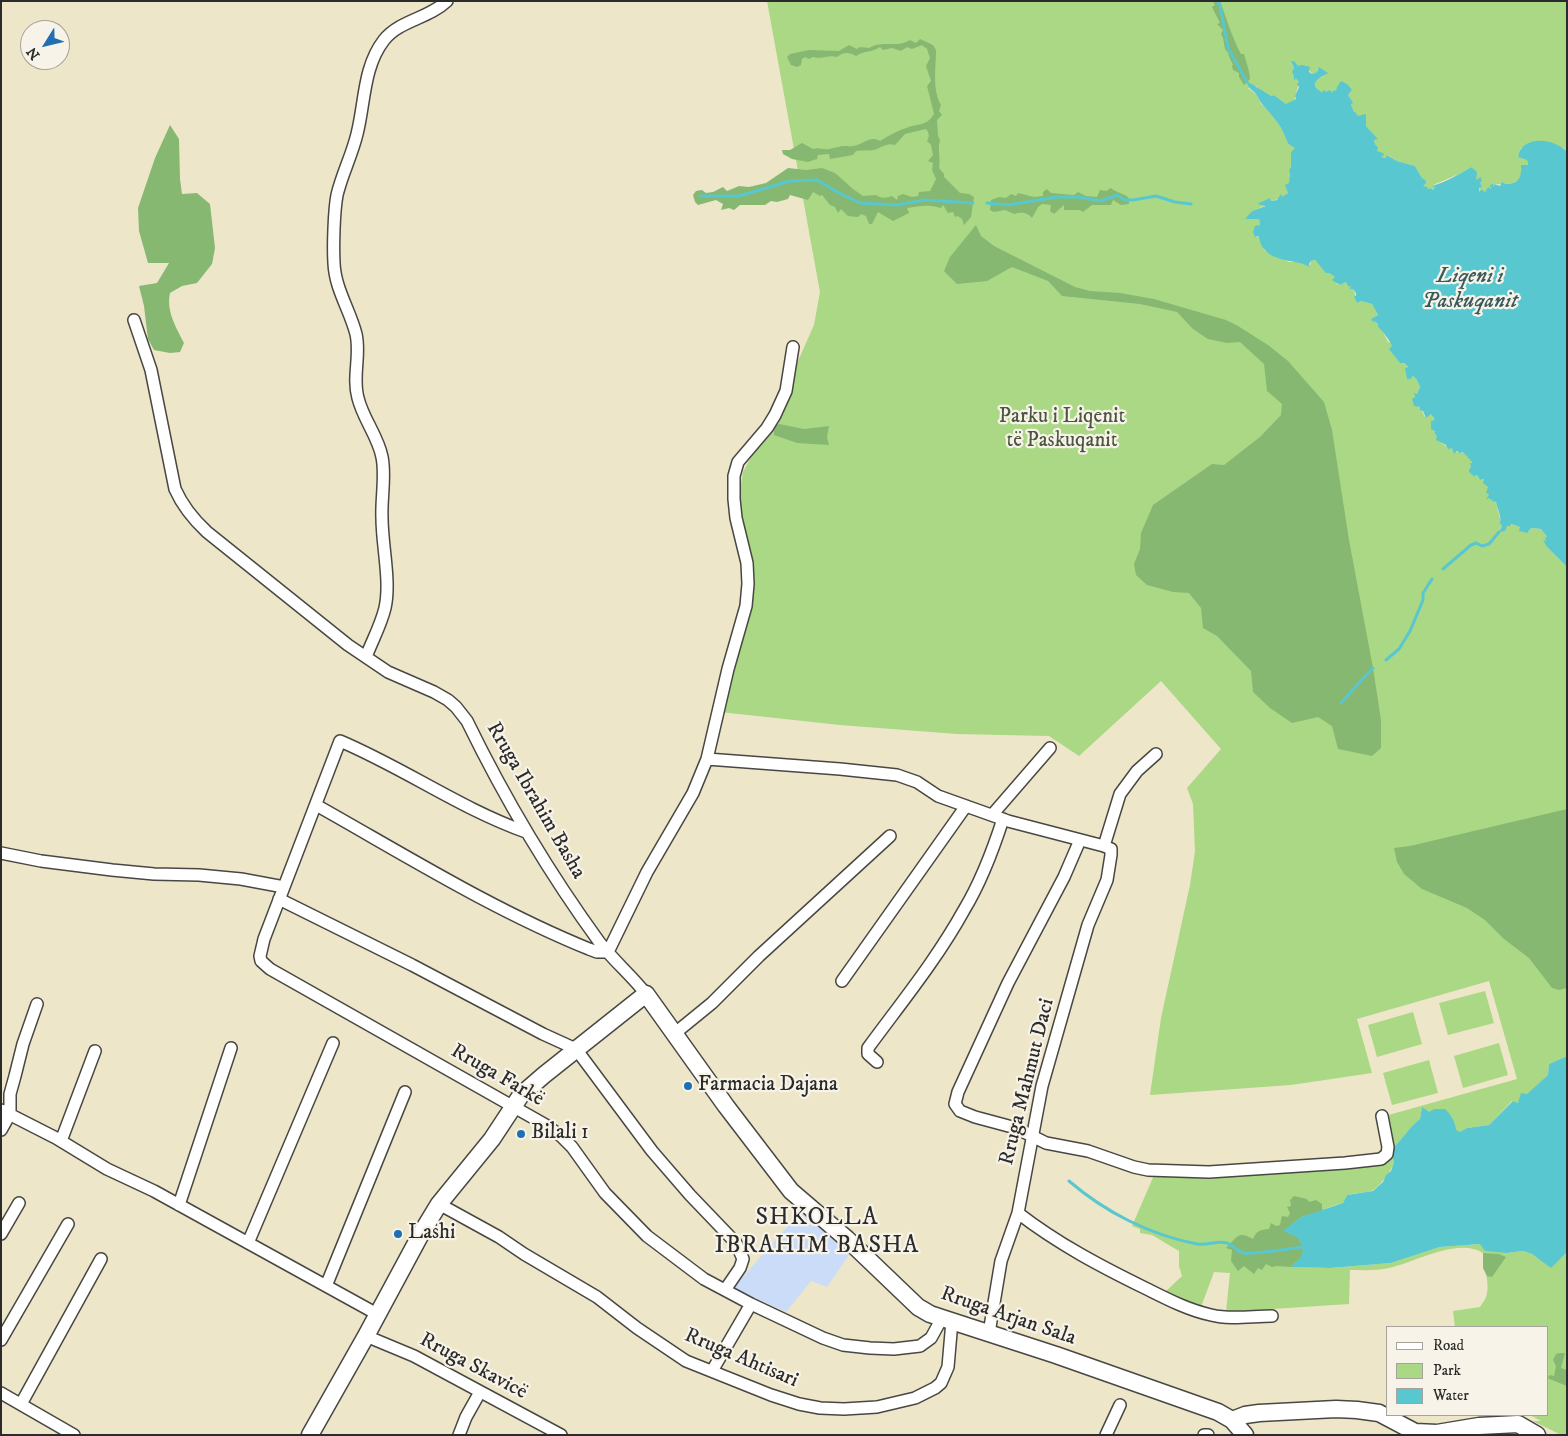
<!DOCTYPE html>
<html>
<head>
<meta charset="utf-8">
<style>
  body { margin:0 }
  #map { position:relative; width:1568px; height:1436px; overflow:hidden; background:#ede6c9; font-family:"IM FELL DW Pica",serif }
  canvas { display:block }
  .frame { position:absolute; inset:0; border:2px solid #2b2b2b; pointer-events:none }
  .legend { position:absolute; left:1386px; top:1326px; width:162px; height:90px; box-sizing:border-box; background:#f7f3e8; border:1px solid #a5a39c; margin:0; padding:6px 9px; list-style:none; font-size:15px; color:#2b2b2b }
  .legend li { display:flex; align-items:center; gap:10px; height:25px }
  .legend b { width:25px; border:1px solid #a5a39c }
  .north { position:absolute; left:20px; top:20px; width:50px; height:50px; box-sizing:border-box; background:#f7f3e8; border:1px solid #a5a39c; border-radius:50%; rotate:234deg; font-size:14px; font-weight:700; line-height:20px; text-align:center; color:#2b2b2b }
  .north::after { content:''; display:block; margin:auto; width:18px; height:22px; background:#1f6fb2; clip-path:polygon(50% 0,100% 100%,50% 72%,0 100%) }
</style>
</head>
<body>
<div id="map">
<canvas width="1568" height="1436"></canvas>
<div class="frame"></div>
<ul class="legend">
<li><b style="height:6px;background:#fff"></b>Road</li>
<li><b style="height:14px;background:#aad885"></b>Park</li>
<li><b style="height:14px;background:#59c7cf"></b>Water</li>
</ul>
<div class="north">N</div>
</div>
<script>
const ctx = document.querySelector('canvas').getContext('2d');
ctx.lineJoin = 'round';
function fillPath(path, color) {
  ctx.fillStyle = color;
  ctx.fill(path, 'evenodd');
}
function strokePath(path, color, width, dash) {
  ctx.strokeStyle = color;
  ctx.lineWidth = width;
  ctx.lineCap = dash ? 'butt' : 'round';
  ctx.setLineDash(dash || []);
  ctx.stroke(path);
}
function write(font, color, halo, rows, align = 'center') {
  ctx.font = font + ' "IM FELL DW Pica",serif';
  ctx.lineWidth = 4.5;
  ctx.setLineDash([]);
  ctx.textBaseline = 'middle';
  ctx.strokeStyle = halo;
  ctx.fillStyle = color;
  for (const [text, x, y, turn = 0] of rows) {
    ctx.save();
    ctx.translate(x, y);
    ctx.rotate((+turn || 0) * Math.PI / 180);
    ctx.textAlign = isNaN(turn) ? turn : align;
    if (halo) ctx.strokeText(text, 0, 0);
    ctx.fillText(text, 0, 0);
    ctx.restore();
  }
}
fillPath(new Path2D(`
  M 802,1210 L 851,1252 L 827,1287 L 811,1281 L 786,1312 L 733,1288 Z`), '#cbdcf9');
fillPath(new Path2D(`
  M 767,1 L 1567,1 L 1567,152 L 1563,148 L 1521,148 L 1518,156 L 1527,160 L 1528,166 L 1521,168 C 1525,185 1505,185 1494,184 L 1493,187 L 1489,189 L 1488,188 L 1485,192 L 1482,189 L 1479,193 L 1480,183 L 1482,180 L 1481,178 L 1476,181 L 1476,174 L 1471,167 L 1459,174 L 1433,185 L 1435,187 L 1433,190 L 1431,188 L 1428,189 L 1426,188 L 1426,187 L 1423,187 L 1422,178 L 1415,166 L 1397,161 L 1388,155 L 1386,158 L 1381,157 L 1381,153 L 1376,151 L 1378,147 L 1375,144 L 1374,140 L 1377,138 L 1366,126 L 1363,116 L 1357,116 C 1352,110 1351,102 1348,95 L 1352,90 C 1346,90 1338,93 1331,93 C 1318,94 1306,82 1324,76 L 1318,68 L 1317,72 L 1312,74 L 1308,68 L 1298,66 L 1291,61 L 1299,82 L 1294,101 L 1287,105 L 1274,95 L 1273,96 L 1264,93 L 1256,86 L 1248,88 L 1256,94 L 1261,104 L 1270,111 L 1285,134 L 1288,144 L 1296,148 L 1291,152 L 1291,171 L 1289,171 L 1291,179 L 1287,189 L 1288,193 L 1282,198 L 1271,201 L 1270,198 L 1259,204 L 1267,205 L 1252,211 L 1246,219 L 1259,219 L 1260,225 L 1255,234 L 1260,240 L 1264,250 L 1289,262 L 1302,262 L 1310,266 L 1311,261 L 1315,260 L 1322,268 L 1335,277 L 1337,284 L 1340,285 L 1346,282 C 1356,291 1354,290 1357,303 L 1361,301 L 1372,304 L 1378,315 L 1372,319 L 1378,324 L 1378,327 L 1382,330 L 1388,342 L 1391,343 L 1397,359 L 1406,365 L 1411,377 L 1413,376 L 1417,380 L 1420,387 L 1417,394 L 1415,393 L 1414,405 L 1420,407 L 1425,417 L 1431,414 L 1434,418 L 1431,425 L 1431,429 L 1435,430 L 1437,436 L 1437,440 L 1449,448 L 1452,448 L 1455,452 L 1465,453 L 1472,461 L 1471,467 L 1469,469 L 1475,475 L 1477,475 L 1480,480 L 1484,479 L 1488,487 L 1489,498 L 1493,499 L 1496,503 L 1502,526 L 1499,531 L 1510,524 L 1520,527 L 1528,533 L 1529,530 L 1532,528 L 1541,529 L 1547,537 L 1547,547 L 1567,567 L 1567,1056 L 1549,1064 L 1548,1075 L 1518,1103 L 1512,1101 L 1489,1125 L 1467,1128 L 1461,1132 L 1456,1131 L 1422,1108 L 1420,1119 C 1408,1128 1402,1140 1391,1150 C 1392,1153 1394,1158 1394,1162 C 1393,1169 1377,1190 1371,1191 C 1363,1193 1355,1193 1347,1195 L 1343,1203 C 1337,1205 1327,1207 1322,1211 L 1292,1267 L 1330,1268 L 1391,1263 L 1440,1247 L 1480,1244 L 1507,1253 L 1523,1251 L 1532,1254 L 1551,1267 L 1567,1252 L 1567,1435 L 1561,1435 L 1533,1421 L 1541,1421 L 1530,1415 L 1547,1415 L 1547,1327 L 1455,1327 L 1453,1311 L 1480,1307 C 1482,1304 1485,1300 1486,1297 C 1491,1284 1483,1267 1483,1253 C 1458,1237 1416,1262 1389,1268 C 1377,1271 1362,1270 1350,1270 L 1349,1304 L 1226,1312 L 1230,1273 L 1214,1272 L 1201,1307 L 1164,1293 L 1182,1276 L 1179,1266 L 1179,1251 L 1152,1235 L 1140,1233 L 1140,1229 L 1132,1226 L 1155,1173 L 1384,1162 L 1385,1116 L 1517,1079 L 1489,981 L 1357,1019 L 1372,1073 L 1291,1085 L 1150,1095 L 1161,1018 L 1190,885 L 1195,851 L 1193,804 L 1187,788 L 1221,749 L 1161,681 L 1079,756 L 1049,736 L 957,734 L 840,725 L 720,712 L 749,608 L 738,504 L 743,472 L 787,391 L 790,379 L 814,325 L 820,292 Z
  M 1485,991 L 1494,1023 L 1448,1035 L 1439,1003 Z
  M 1413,1012 L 1422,1044 L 1377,1057 L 1368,1025 Z
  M 1499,1043 L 1508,1075 L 1463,1088 L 1454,1056 Z
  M 1429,1060 L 1438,1093 L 1392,1105 L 1383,1073 Z`), '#aad885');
fillPath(new Path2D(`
  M 1213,1 L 1220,1 L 1221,4 C 1227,20 1232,37 1241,54 L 1244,54 C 1246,62 1250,72 1250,79 L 1244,85 L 1239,77 L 1239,73 L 1233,70 L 1232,66 L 1233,65 L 1228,54 L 1229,54 L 1225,49 L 1223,38 L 1221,34 L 1223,30 L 1217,24 L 1220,23 L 1212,7 L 1215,5 Z
  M 920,39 L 933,45 L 936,50 C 936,68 932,89 941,105 L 939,111 L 942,115 L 937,120 L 938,136 L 940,140 C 937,150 941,158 939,168 L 944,174 L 944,177 L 960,193 L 969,194 L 974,197 L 971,217 L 964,225 L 962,219 L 958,216 L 955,217 L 953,212 L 948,213 L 943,205 L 941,208 C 928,204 919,206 907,208 L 909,213 L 893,221 L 878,212 L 872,224 L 869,224 L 866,216 L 861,214 L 858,217 L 848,216 L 841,209 L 838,213 L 835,207 L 830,205 L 822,195 L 820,196 L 813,192 L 808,200 L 790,195 L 788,199 L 777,202 L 771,201 L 765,205 L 740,205 L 734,210 L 729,208 L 721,210 L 723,204 L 716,200 L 698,205 L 695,202 L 693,195 L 696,191 L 702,190 L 706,193 L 713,192 L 723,187 L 727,191 L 739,186 L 749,187 L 766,183 L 788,168 L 806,170 L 822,168 L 835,173 L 853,189 L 863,196 L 876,195 C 882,199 886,198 892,196 L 897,200 L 898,196 L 903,194 L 912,197 L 918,196 L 919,192 L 930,191 L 936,179 L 932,170 L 933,163 L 928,161 L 933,155 L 931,145 L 927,141 C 930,136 929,133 926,129 L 905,134 L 895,145 C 887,142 881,148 874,150 C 868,151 862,150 856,151 L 853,155 L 830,159 L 829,154 L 818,155 L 817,159 L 808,162 L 792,159 L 783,154 L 782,150 L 790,150 L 802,143 L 813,149 C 819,147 823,150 829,149 C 835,148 840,146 845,146 C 850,146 849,147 853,146 C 863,145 870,135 880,141 C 888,136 897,131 906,128 C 918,123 926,127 934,114 L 927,86 L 931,81 L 926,66 L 930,58 L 927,49 L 922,45 L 912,49 L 907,47 L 901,51 L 892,48 L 883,50 L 880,47 C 872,53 864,50 856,56 C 849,52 843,52 837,57 C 828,54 822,60 813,57 L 809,59 L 805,57 L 802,59 L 801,65 L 797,67 L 791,65 L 787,57 L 790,54 L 809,50 L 839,51 L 849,45 L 857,49 L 860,47 L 869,48 C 882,39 897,49 910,40 L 916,43 Z
  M 170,125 L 179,139 L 180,179 L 182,194 L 197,193 L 210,204 L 215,248 L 212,264 L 197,283 L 182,286 L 170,293 C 166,311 176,327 184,343 L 180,352 L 170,353 L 154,350 L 148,339 L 144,306 L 139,286 L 157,283 L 169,263 L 148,263 L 139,231 L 138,208 L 155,158 Z
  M 1111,188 C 1117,193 1123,193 1129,198 L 1129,204 L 1121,205 L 1113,200 L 1111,205 L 1092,205 L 1083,212 L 1080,210 L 1064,210 L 1064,205 L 1054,214 L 1050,211 L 1051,205 L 1042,204 L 1038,207 L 1032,218 C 1027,212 1021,212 1014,214 L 1005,210 L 994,212 L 990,210 L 991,200 L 999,197 L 1006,198 L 1011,194 L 1016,196 L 1018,193 L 1034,197 L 1043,196 L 1043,192 L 1047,189 L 1051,193 L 1074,195 L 1078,192 L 1086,196 L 1097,197 L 1100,190 L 1106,191 Z
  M 976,225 L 981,236 L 994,246 L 1075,287 L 1090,291 L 1120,293 L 1154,299 L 1226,320 L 1238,326 L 1268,345 L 1288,361 L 1324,402 L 1332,430 L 1349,540 L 1373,668 L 1381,720 L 1381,748 L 1372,756 L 1338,749 L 1332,726 L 1318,717 L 1292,723 L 1270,708 L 1253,692 L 1251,671 L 1217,636 L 1203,628 L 1201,608 L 1189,593 L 1173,592 L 1147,585 L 1136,575 L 1134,564 L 1140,549 L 1141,533 L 1153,505 L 1212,464 L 1224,465 L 1260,437 L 1281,415 L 1282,404 L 1267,391 L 1264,364 L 1240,342 L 1227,343 L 1208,339 L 1193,329 L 1177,312 L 1140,304 L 1062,296 L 1048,281 L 1012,267 L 987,281 L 957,284 L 944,271 L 950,257 Z
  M 779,424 L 804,429 L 829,426 L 827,437 L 829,445 L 797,443 L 774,435 L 774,426 Z
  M 1567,809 L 1567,988 L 1559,990 L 1552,988 L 1529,958 L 1504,939 L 1485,920 L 1467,908 L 1422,889 L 1404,874 L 1397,862 L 1394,848 L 1410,846 Z
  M 1294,1196 L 1307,1199 L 1309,1202 L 1316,1200 L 1322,1204 L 1322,1211 L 1301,1217 L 1284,1231 L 1297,1237 L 1304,1247 L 1302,1257 L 1291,1267 L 1277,1266 L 1272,1267 L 1266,1264 L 1262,1270 L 1258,1268 L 1254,1274 L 1244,1266 L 1238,1271 L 1231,1261 L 1232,1250 L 1226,1248 C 1237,1237 1238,1230 1253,1239 C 1257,1230 1260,1230 1269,1229 L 1271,1223 L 1276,1226 L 1280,1225 L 1282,1216 L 1288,1217 L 1290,1213 L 1287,1207 L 1291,1206 L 1290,1200 Z
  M 1483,1253 L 1499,1254 L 1506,1257 L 1492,1277 L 1487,1276 L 1483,1268 Z
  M 1560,1353 L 1565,1353 L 1561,1368 L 1567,1370 L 1567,1386 L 1547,1378 L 1550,1375 L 1554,1376 L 1556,1366 L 1553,1360 L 1556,1354 Z`), '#87b872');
fillPath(new Path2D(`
  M 1291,61 L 1294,61 L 1298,66 L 1302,65 L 1310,67 L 1309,72 L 1312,74 L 1317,72 L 1319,67 L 1328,73 C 1319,78 1307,84 1322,92 L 1324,90 L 1326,92 L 1330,90 L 1332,93 L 1334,90 L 1336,91 L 1337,87 L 1341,81 L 1347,84 L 1352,90 L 1348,95 L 1353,103 L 1351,104 L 1354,112 L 1355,112 L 1358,116 L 1366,114 L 1366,126 L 1378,139 L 1374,140 L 1375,144 L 1378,147 L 1377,151 L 1383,153 L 1384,155 L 1381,157 L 1386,158 L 1387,155 L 1397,161 L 1415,166 L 1422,178 L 1426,181 L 1426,183 L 1423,186 L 1427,187 L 1428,189 L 1431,188 L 1433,190 L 1435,187 L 1432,186 C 1444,183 1460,174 1471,167 L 1477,172 L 1476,180 L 1481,177 L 1482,181 L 1480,183 L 1482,187 L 1479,188 L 1479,192 L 1482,189 L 1485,192 L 1488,187 L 1491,189 L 1490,185 L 1493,184 L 1494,187 L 1494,184 L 1500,186 L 1502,182 L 1505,184 C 1519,184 1522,177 1521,165 L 1528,165 L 1527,160 L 1518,157 C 1519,154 1519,151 1521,149 C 1532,135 1557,141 1567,152 L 1567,567 L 1547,547 L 1543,540 L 1546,541 L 1545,538 L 1547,537 L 1541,529 L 1532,528 L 1529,530 L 1528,533 L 1519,531 L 1520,527 L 1511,524 L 1510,526 L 1507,526 L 1505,531 L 1499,532 L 1502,526 L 1500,523 C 1502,517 1497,508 1496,502 L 1492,501 L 1493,499 L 1491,500 L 1489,498 L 1486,500 L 1489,494 L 1486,493 L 1488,487 L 1483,483 L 1484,479 L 1480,480 L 1477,475 L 1475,475 L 1475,477 L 1469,472 L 1469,469 L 1471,467 L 1470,463 L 1472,463 L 1472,462 L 1464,453 L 1461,452 L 1461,454 L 1457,451 L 1454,454 L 1452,448 L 1448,449 L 1446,445 L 1436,440 L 1437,436 L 1434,432 L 1436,432 L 1431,429 L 1431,421 L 1434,420 L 1434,418 L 1431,414 L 1426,418 L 1423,411 L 1420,410 L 1420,407 L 1414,406 L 1412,399 L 1415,397 L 1414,393 L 1417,394 L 1420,387 L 1417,380 L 1413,376 L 1410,379 L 1407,379 L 1405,368 L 1408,367 L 1404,363 L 1400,363 L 1389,349 L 1392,346 C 1390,341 1383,331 1378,327 L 1378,324 L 1374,321 L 1373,322 L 1371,319 L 1378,315 L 1372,304 L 1361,301 L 1357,303 L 1354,296 L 1356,296 L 1356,293 L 1353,289 L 1350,289 L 1351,286 L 1349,287 L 1346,282 L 1340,285 L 1332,280 L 1335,277 L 1329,273 L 1326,273 L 1315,260 L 1311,261 L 1309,264 L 1310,267 C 1296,259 1277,263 1265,250 C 1261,247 1260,240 1258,236 L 1255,237 L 1253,232 L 1255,226 L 1260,225 L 1259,219 L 1245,219 L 1252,211 L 1266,206 L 1257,204 L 1270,198 L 1271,201 L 1277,200 L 1281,194 L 1282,197 L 1288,193 L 1285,185 L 1289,183 L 1290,175 L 1289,171 L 1290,170 L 1289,169 L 1291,168 L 1291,152 L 1295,148 L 1288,144 C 1283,127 1273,116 1262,104 C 1259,101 1258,97 1256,94 C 1252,89 1248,89 1247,82 C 1257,86 1263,92 1272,96 L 1274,95 L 1286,104 L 1296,99 L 1295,96 L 1299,87 L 1297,84 L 1299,82 L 1296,78 L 1294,81 L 1294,76 L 1292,72 L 1294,68 Z
  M 1567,1056 L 1567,1252 L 1551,1268 L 1532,1254 L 1523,1251 L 1507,1253 L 1485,1251 L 1480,1244 L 1440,1247 L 1391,1263 L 1330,1268 L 1291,1267 L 1301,1257 L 1304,1247 L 1297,1237 L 1283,1231 L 1301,1217 L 1343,1203 L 1347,1195 L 1373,1191 L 1383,1182 L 1386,1175 L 1391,1171 L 1394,1162 L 1391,1150 C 1402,1140 1408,1128 1420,1119 L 1422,1107 L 1429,1112 L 1434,1109 L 1445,1109 C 1451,1115 1455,1121 1456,1130 L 1460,1132 L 1467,1128 L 1489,1125 L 1513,1101 L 1518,1103 L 1521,1093 L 1527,1094 L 1548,1075 L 1549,1064 Z`), '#59c7cf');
strokePath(new Path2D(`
  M 1217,1 L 1220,5 L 1228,48 L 1247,82
  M 700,196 L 739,196 L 790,181 L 817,180 L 839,193 L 860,203 L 896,205 L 925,200 L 973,203
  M 987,203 L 1008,205 L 1057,197 L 1079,197 L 1100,201 L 1117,195 L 1125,200 L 1133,200 L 1156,196 L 1175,202 L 1191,204
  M 1443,569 L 1471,545 L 1476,543 L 1482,546 L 1489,544 L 1499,532
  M 1386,660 L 1399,649 L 1410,631 L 1423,600 L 1423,593 L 1432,579
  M 1341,703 L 1358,684 L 1373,668
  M 1069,1181 C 1105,1212 1150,1235 1197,1244 C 1207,1246 1217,1240 1227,1243 C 1233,1245 1237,1251 1243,1253 C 1252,1255 1292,1248 1304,1247`), '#59c7cf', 3);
const street = new Path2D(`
  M 134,320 L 151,370 L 175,489 C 183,507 193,519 207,532 L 348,645 L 388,672 L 434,692 L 448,700 L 456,707 L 467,721 C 505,799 549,873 600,943 C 614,961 632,976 646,994
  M 366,657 C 372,641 381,625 385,608 C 391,581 382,546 382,518 C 381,498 386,476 382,457 C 378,436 363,419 358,398 C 352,377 361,355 356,334 C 350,310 335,289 334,263 C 333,246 334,211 337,195 C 342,174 352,155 357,134 C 365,103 363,67 384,40 C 400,20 428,19 447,1
  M 707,759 L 840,769 L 897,775 L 917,782 L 938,796 L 1008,821 L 1104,846 L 1111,849 L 1111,855 L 1107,880 L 1088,925 L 1042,1086 L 1018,1213 L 1001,1261 L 989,1333
  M 316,805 C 405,855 493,910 589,949 L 597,952 L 608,952 L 647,872 L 693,793 L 707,759 L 728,669 L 746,606 L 748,584 L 747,563 L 736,518 L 734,499 L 734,476 L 738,462 L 767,428 L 775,415 L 786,391 L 793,347
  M 992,815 L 1050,748
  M 526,832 C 461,809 404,768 340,741 L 264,939 L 260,956 L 261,961 L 270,969 L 544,1124 L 561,1136 L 572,1147 L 605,1193 L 647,1236 L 704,1279 L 751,1304 L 823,1338 L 843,1345 L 870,1348 L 894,1349 L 920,1346 L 931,1338 L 942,1318
  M 1080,840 L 1064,877 L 1008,983 L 958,1092 L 955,1104 L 960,1111 L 975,1117 L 1016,1128 L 1046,1143 L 1088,1151 L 1134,1167 L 1148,1170 L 1209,1172 L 1345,1163 L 1381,1159 L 1387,1154 L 1388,1147 L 1382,1116
  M 1104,846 L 1120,794 L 1137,771 L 1156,754
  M 1,853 L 41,861 L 112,870 L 154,874 L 199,875 L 241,879 L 284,887
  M 279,899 L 412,965 L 543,1034 L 576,1049 L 652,1151 L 690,1195 L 736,1243 L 743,1259 L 740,1268 L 725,1290
  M 842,981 L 966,806
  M 674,1034 L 712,1003 L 759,956 L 890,836
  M 877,1062 L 868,1054 L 868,1048 C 901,1003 937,959 964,910 C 981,882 993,850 1003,819
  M 1,1110 L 56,1138 L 107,1169 L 154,1191 L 377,1314
  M 1,1130 L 10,1114 L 10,1094 L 15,1076 L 23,1044 L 37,1004
  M 61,1141 L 95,1051
  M 439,1204 L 499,1237 L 524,1254 L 597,1297 L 637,1328 L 686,1361 L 771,1395 L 799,1404 L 820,1408 L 844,1409 L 877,1407 L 915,1398 L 935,1388 L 941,1383 L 948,1367 L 952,1321
  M 179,1205 L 231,1048
  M 1018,1213 C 1058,1244 1102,1267 1147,1289 C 1167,1299 1188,1310 1211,1315 C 1230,1320 1252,1316 1272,1316
  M 1,1234 L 19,1203
  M 248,1243 L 333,1043
  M 326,1286 L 405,1092
  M 366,1336 L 414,1356 L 561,1435
  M 1,1340 L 68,1224
  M 712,1371 L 751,1304
  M 1,1393 L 74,1435
  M 21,1404 L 101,1259
  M 459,1435 L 466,1417 L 480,1392
  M 1106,1435 L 1120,1405
  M 1204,1435 L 1208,1435`);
const secondary = new Path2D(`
  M 1232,1420 L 1245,1415 L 1259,1413 L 1336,1409 L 1357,1410 L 1379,1413 L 1415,1432 L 1437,1433 L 1479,1426 L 1518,1424 L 1537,1435
  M 310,1435 L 366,1336 L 422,1232 L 439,1204 L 492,1139 L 521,1095 L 544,1075 L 646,994 L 726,1106 L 791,1191 L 847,1239 L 918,1307 L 930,1314 L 942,1318 L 1056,1355 L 1218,1412 L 1232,1420 L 1245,1435`);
strokePath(street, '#484743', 14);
strokePath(secondary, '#484743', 19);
strokePath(street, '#fff', 11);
strokePath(secondary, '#fff', 16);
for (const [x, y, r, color] of [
  [688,1086,5,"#1f6fb2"],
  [521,1134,5,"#1f6fb2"],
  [398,1234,5,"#1f6fb2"]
]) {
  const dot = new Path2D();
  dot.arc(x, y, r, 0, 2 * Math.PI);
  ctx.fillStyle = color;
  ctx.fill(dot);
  strokePath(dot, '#f7f3e8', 2);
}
write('21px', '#4b5642', '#f7f3e8', [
  ["Parku i Liqenit",1062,418],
  ["të Paskuqanit",1062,442]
]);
write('21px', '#2b2b2b', '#f7f3e8', [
  ["Rruga Ibrahim Basha",535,801,60],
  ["Rruga Farkë",497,1076,30],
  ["Rruga Mahmut Daci",1028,1082,-76],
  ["Rruga Arjan Sala",1008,1317,19],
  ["Rruga Ahtisari",741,1359,23],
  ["Rruga Skavicë",473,1367,28]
]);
write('21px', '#2b2b2b', '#f7f3e8', [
  ["Farmacia Dajana",698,1086],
  ["Bilali 1",531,1134],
  ["Lashi",408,1234]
], 'left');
write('italic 22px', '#395a5c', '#f7f3e8', [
  ["Liqeni i",1470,277],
  ["Paskuqanit",1470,302]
]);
ctx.letterSpacing = '1px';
write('24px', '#2b2b2b', '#f7f3e8', [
  ["SHKOLLA",817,1219],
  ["IBRAHIM BASHA",817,1247]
]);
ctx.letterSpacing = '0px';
</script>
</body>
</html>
